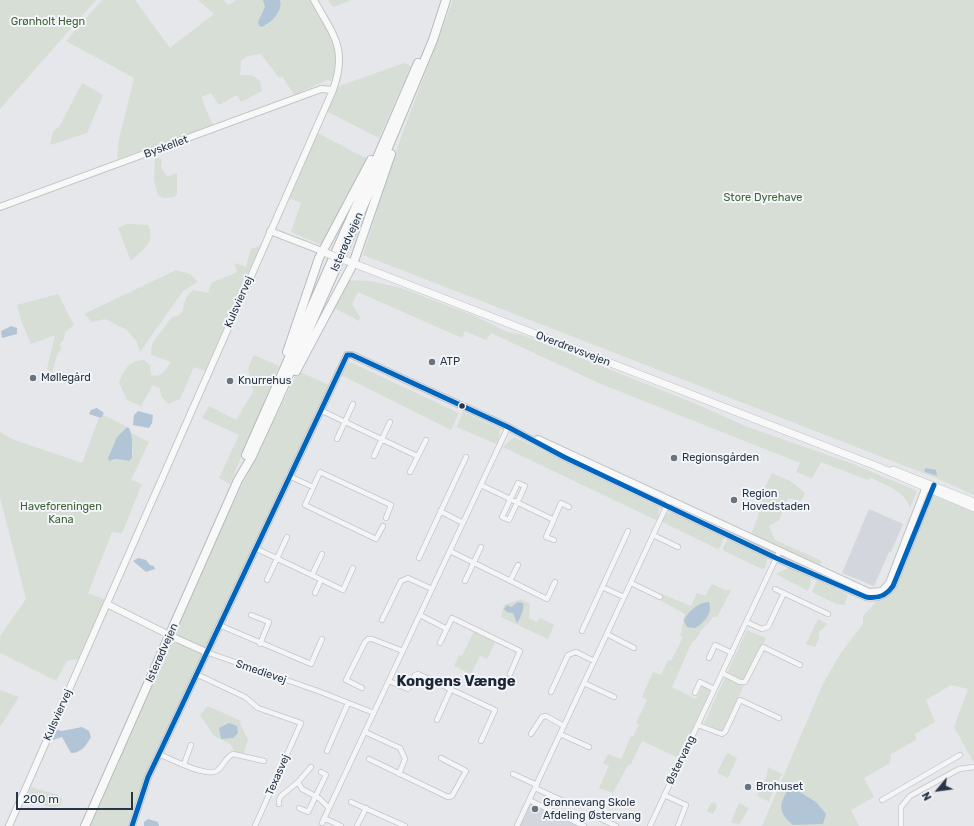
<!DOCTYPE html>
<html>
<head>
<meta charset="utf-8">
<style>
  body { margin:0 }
  #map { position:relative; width:974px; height:826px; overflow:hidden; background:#e5e7ea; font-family:Rubik,sans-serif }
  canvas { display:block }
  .north { position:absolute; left:918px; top:770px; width:40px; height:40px; -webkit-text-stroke:3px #f3f6f9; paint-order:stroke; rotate:241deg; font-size:11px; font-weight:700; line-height:16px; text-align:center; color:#293546 }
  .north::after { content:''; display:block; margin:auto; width:14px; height:18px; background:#293546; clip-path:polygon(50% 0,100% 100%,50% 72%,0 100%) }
  .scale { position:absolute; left:16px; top:792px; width:117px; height:18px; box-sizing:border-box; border:2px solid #293546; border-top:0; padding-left:5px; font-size:12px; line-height:14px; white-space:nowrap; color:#293546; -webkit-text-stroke:3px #f3f6f9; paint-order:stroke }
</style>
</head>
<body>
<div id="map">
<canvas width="974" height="826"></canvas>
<div class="north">N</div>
<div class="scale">200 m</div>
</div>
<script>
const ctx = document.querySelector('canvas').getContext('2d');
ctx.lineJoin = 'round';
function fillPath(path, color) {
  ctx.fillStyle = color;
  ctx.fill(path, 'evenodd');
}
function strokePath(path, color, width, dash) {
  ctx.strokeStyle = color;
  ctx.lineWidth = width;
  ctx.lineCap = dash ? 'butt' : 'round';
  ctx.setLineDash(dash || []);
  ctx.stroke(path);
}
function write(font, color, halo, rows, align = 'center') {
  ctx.font = font + ' Rubik,sans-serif';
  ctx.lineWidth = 4;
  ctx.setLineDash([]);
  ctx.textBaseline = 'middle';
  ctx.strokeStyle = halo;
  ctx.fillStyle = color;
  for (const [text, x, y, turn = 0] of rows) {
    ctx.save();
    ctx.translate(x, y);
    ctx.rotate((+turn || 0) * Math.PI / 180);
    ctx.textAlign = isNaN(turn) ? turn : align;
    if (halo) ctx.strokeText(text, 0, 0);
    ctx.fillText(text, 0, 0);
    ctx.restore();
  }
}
fillPath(new Path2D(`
  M 869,509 L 903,524 L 891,552 L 889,552 L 874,586 L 842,573 Z
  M 527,800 L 585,826 L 515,826 Z`), '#d3d7dd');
fillPath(new Path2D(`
  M 0,0 L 96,0 L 0,109 Z
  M 102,0 L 135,0 L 170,48 L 214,14 L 198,0 L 223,0 L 229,5 L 237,0 L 310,0 C 326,25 345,51 331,81 L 327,80 L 294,95 L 282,76 L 279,78 L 261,54 L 247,56 L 241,61 L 240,75 L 251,75 L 260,81 L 262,91 L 241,102 L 237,95 L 219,105 L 211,93 L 201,97 L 213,126 L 117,159 L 119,139 L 134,78 L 66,41 Z
  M 328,0 L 352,0 L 333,7 Z
  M 453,0 L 974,0 L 974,495 L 936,478 L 363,255 L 401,137 Z
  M 404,63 L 411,66 L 379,138 L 326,111 L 337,87 Z
  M 82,83 L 103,95 L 87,133 L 50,145 L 53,131 L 59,127 Z
  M 316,132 L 369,160 L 323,244 L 319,244 L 291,232 L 301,203 L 288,198 Z
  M 155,158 L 162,159 L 161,167 L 167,177 L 177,173 L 177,194 L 174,197 L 163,198 L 158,195 L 154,180 Z
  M 127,224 L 148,225 C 156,243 143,249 131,261 L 118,228 Z
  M 260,246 L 205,371 L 194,367 L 180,399 L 168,404 L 161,396 L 160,388 L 153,385 L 141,406 L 127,400 L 119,382 C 125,369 128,361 144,360 L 150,365 L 151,375 C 162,378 165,370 171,362 L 151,355 L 152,344 L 172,317 L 178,316 L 183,311 C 184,301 186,297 193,290 L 208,293 L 211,283 L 237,272 L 234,263 L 246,267 L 251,249 Z
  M 176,270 L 190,274 L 198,282 L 183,291 L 140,352 L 137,342 L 127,330 L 105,319 L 92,322 L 84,314 Z
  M 346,280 L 370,281 L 401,288 L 475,316 L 507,332 L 520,334 L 694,403 L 745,426 L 853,464 L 917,491 L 910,508 C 904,490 887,486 871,478 L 868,480 L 821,462 L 812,478 L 796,472 L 800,463 L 601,384 L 491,333 L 486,340 L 465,331 L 462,338 L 358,292 L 352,304 L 360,317 L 359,321 L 336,309 L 329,318 Z
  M 58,294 L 74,325 L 65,332 L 64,339 L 59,345 L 62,347 L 57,355 L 52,373 L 47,369 L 55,335 L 31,344 L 22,323 L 17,305 Z
  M 254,355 L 279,366 L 230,484 L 219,478 L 239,435 L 202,418 L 209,406 L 236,420 L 253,392 L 248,368 Z
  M 350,362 L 459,413 L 451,430 L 339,374 Z
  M 298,371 L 329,385 L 140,789 L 128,826 L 90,826 L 226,518 Z
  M 463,412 L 500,429 L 498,445 L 457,427 Z
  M 104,415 L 127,427 C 117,437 109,447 112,461 L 116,459 L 126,461 L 133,453 L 131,433 L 149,442 L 131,480 L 142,484 L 122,533 L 112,532 L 88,593 L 106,600 L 78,659 L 67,661 L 56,681 L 0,653 L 0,636 L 26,599 L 0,497 L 0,432 L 12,439 L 82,463 L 99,418 Z
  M 514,437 L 659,507 L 658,521 L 503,447 Z
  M 772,473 L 792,482 L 805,493 L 801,501 L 788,498 L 779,520 L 769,526 L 775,540 L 822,561 L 820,565 L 751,534 L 758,517 L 759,500 Z
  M 934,496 L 974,512 L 974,763 L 954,727 L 968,689 L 951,685 L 926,700 L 935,722 L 915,734 L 916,740 L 891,754 L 890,763 L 864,778 L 874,797 L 851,810 L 859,826 L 762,826 L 822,686 L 840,654 L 863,624 L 863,616 L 876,602 L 892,592 Z
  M 676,512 L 725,536 L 720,547 L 718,549 L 662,522 L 667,513 Z
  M 728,538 L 764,554 L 767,559 L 765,568 L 762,569 L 724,551 L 723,548 Z
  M 790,567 L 810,577 L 811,583 L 808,591 L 776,574 Z
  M 817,580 L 848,595 L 844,605 L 836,604 L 812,592 Z
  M 712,584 L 725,590 L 731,590 L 717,617 L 713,617 C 710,622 706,625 702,629 C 698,634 698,639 692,642 L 672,687 L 696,699 L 703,685 L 711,689 L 679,758 L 642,741 L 631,764 L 628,765 L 613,793 L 599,788 L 609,766 L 603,763 L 608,754 L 621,759 L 631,736 L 633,737 L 639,724 L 636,723 L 647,700 L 642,697 L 653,672 L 661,675 L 668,660 L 671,661 L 683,637 L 680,636 C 683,628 682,622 685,614 L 660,600 L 662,594 L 691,606 L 697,593 L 705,596 Z
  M 521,599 L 530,604 L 529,618 L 537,622 L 540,618 L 554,625 L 548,639 L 501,617 L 504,605 Z
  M 818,619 L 828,624 L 819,632 L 819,639 L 815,647 L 806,644 Z
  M 747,630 L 766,638 L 722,732 L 704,723 Z
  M 474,631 L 495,642 L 487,659 L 480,656 L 471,674 L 454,666 L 459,655 L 462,656 Z
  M 0,690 L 19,697 L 0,727 Z
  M 208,706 L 241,721 L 240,723 L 248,740 L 244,753 L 235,752 L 230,744 L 214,736 L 200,715 Z
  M 727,753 L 737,758 L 728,778 L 717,773 Z
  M 768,767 L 782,774 L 770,798 L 770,802 L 757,796 L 767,775 Z
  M 31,787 L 58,795 L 62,799 C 62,816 36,802 27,798 Z
  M 715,802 L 717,806 L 713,814 L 707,811 L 711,803 Z
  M 739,803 L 749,808 L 739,825 L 731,822 Z`), '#d6ded5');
fillPath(new Path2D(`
  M 263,0 L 280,0 C 283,11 272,22 262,27 L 259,26 L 258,22 L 265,7 Z
  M 11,326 L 17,328 L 17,334 L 2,338 L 1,331 Z
  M 97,408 L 104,413 L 101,418 L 89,414 L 91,410 Z
  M 138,411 L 153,415 L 152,423 L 149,428 L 133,425 L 134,415 Z
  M 127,427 L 130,429 L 132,439 L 132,458 L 129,461 L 116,459 L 109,461 L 108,458 L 117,437 Z
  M 926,468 L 936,470 L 937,476 L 925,472 L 924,470 Z
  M 138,558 L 146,560 L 150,565 L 154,566 L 155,569 L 146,572 L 133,561 Z
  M 518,602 L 523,603 C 525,608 520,619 517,623 L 513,613 L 507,612 L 504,609 L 507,605 L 511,607 Z
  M 709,602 C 713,613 704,623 695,628 L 687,627 L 684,621 C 687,612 699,602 709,602 Z
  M 229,723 L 237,726 L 238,733 L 233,738 L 221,739 L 219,728 Z
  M 82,727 L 89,731 L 91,737 C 86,746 81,753 71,753 L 62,737 L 53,740 L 52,736 L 54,729 L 62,731 Z
  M 790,786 L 816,802 L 826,814 L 823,824 L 793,825 C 776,811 780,803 790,786 Z
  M 148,819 L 158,822 L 159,826 L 144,826 L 144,822 Z`), '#b2c5d6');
const street = new Path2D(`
  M 320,410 L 417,456
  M 337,439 L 353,404
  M 374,456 L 390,422
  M 410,472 L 426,440
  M 289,476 L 313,487
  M 518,483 L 525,486 L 509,520 L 502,517 Z
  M 481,485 L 554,520
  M 440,511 L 463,523
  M 383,526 L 376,539 L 305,505 L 320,472 L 391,505 L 386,518
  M 653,535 L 678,547
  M 554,540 L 546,537 L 561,503 L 569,507
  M 255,548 L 343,590 L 353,568
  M 450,551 L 547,599 L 555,582
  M 419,558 L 466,457
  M 312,575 L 322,554
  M 267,580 L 287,537
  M 465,581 L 481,547
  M 510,581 L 518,565
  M 631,583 L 660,597
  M 602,587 L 624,597
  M 775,589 L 828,614
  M 315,593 L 321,580
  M 251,615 L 269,622 L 260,644
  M 420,615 L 447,629
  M 382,620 L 401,581 L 408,578 L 432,589
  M 746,622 L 762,629 L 768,627 L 784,593
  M 219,625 L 311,664 L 322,639
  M 582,631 L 628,531
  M 607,634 L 634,648
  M 440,643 L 452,618 L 520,651 L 510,674
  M 206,652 L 318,691 L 374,713
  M 709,658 L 715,645 L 732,653
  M 722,673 L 740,682 L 745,682 L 763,647 L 800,665
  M 196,674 L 245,697 L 258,708 L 301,723 L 255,826
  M 389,681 L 408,689 L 415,675 L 418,674 L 495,710 L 481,741
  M 584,683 L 614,697
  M 362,688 L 346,680 L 365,642 L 368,639 L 372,639 L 403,651
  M 551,692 L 568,655 L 576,652 L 594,661
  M 695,693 L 700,682 L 714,689
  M 437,720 L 451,689
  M 698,725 L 722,734 L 725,732 L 740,700 L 779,718
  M 365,732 L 400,748 L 405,759 L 399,774
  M 531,734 L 542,717 L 546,716 L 564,726
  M 560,734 L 589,747
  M 327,751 L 348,703
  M 159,754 C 170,759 209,779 218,770 C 224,765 225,758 233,754 L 264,761
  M 369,759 L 448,797 L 452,796 L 466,771 L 441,758
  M 184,764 L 191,745
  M 513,774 L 537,785
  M 298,782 L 302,789 L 319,798 L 329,808
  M 535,788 L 563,801
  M 664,795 L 686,805 L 678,826
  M 529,800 L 584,826
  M 882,800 L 960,755
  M 351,802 L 405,826
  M 279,804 L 279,800 L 281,796 L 298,782 L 311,767
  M 299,808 L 308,812 L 326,775 L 321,772
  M 597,817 L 616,826
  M 324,818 L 341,826
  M 322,823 L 508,427
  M 357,826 L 366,808
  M 517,826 L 668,503
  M 650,826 L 779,552
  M 901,826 L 901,807 L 910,796 L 959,769 L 974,767`);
const secondary = new Path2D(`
  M 0,207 L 321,89 L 333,90
  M 270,231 L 322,251
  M 538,439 L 869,592 L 882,591 L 889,583 L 927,484
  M 107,604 L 165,633
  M 175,638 L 206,652
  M 9,826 L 333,90 C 348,48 333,35 314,0
  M 132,826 L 148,777 L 159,754 L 347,355 L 352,355 L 508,427 L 564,457 L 776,558 L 866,597 C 878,599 886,596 893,586 L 933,487`);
const primary = new Path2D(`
  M 350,262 L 876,466 L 974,508
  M 893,470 L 974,502`);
const highway = new Path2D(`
  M 287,352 L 319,258 L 371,160
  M 296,371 L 353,264 L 391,154
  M 246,455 L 364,188 L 418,63
  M 85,826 L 238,480 L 251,458 L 276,404 L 370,191 L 433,40 L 446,0`);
strokePath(street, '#c3c5c8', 6);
strokePath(secondary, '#c3c5c8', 8);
strokePath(primary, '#c1c4c8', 8);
strokePath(highway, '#b7babf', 10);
strokePath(street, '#f5f5f7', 4.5);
strokePath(secondary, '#f8f8f8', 6);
strokePath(primary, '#f8f8f8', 7);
strokePath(highway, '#f8f8f8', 8);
const primaryBridge = new Path2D(`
  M 326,253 L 350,262`);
strokePath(primaryBridge, '#c1c4c8', 8, []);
strokePath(primaryBridge, '#f8f8f8', 7);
strokePath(new Path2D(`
  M 132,826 L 148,777 L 159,754 L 347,355 L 352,355 L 508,427 L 564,457 L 776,558 L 866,597 C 878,599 886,596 893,586 L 934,485`), '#0065bd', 5);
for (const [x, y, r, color] of [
  [432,362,4,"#6b737f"],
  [33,378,4,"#6b737f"],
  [230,381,4,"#6b737f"],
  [462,406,3.5,"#293546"],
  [674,458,4,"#6b737f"],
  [734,500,4,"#6b737f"],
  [748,787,4,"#6b737f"],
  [535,809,4,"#6b737f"]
]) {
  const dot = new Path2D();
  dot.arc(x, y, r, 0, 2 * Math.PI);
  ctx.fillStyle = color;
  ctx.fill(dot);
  strokePath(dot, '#f3f6f9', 1.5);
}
write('11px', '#406336', '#f3f6f9', [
  ["Grønholt Hegn",48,22],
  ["Store Dyrehave",763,198],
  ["Haveforeningen",61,507],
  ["Kana",61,520]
]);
write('11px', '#293546', '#f3f6f9', [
  ["Byskellet",166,147,-20],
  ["Isterødvejen",347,242,-66],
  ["Kulsviervej",239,302,-66],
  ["Overdrevsvejen",573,349,21],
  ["Isterødvejen",162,653,-66],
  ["Smedievej",261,672,19],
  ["Kulsviervej",58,715,-66],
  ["Østervang",681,760,-64],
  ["Texasvej",278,775,-66]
]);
write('11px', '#293546', '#f3f6f9', [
  ["ATP",440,362],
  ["Møllegård",41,378],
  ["Knurrehus",238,381],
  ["Regionsgården",682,458],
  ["Region",742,494],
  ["Hovedstaden",742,507],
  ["Brohuset",756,787],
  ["Grønnevang Skole",543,803],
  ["Afdeling Østervang",543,816]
], 'left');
write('bold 15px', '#1c2637', '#f3f6f9', [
  ["Kongens Vænge",456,682]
]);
</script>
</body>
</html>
